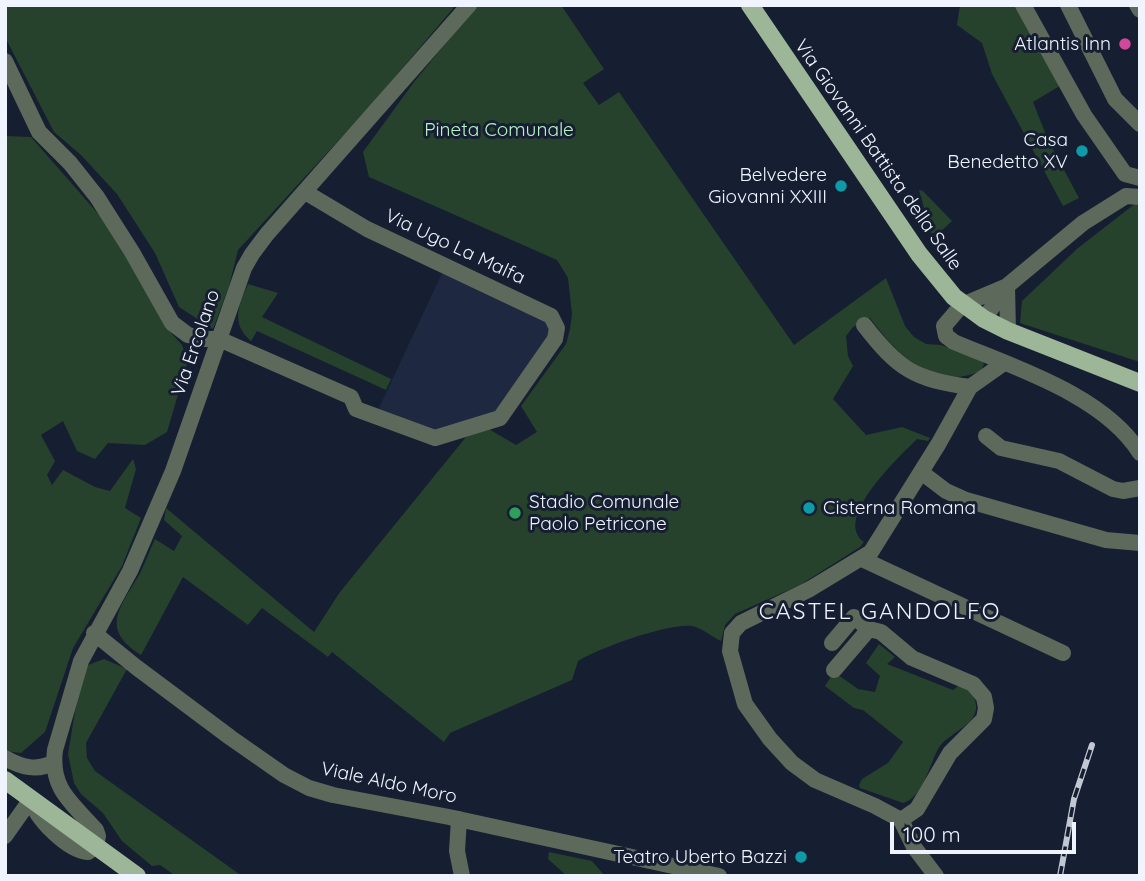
<!DOCTYPE html>
<html>
<head>
<meta charset="utf-8">
<style>
  body { margin:0 }
  #map { position:relative; width:1145px; height:881px; overflow:hidden; background:#161e31; font-family:Quicksand,sans-serif }
  canvas { display:block }
  .frame { position:absolute; inset:0; border:7px solid #eff4ff; pointer-events:none }
  .scale { position:absolute; left:890px; top:822px; width:186px; height:32px; box-sizing:border-box; border:4px solid #eff4ff; border-top:0; padding-left:9px; font-size:21px; line-height:24px; white-space:nowrap; color:#eff4ff; -webkit-text-stroke:5px #161e31; paint-order:stroke }
</style>
</head>
<body>
<div id="map">
<canvas width="1145" height="881"></canvas>
<div class="frame"></div>
<div class="scale">100 m</div>
</div>
<script>
const ctx = document.querySelector('canvas').getContext('2d');
ctx.lineJoin = 'round';
function fillPath(path, color) {
  ctx.fillStyle = color;
  ctx.fill(path, 'evenodd');
}
function strokePath(path, color, width, dash) {
  ctx.strokeStyle = color;
  ctx.lineWidth = width;
  ctx.lineCap = dash ? 'butt' : 'round';
  ctx.setLineDash(dash || []);
  ctx.stroke(path);
}
function write(font, color, halo, rows, align = 'center') {
  ctx.font = font + ' Quicksand,sans-serif';
  ctx.lineWidth = 6;
  ctx.setLineDash([]);
  ctx.textBaseline = 'middle';
  ctx.strokeStyle = halo;
  ctx.fillStyle = color;
  for (const [text, x, y, turn = 0] of rows) {
    ctx.save();
    ctx.translate(x, y);
    ctx.rotate((+turn || 0) * Math.PI / 180);
    ctx.textAlign = isNaN(turn) ? turn : align;
    if (halo) ctx.strokeText(text, 0, 0);
    ctx.fillText(text, 0, 0);
    ctx.restore();
  }
}
fillPath(new Path2D(`
  M 444,269 L 447,275 L 458,281 L 466,279 L 544,316 L 553,328 L 497,412 L 435,431 L 378,410 Z`), '#1e2840');
fillPath(new Path2D(`
  M 5,5 L 456,5 L 371,105 L 238,250 L 229,286 L 213,329 L 179,307 L 155,253 L 117,194 L 81,155 L 54,132 L 5,37 Z
  M 477,5 L 561,5 L 604,69 L 583,83 L 599,105 L 619,92 L 794,345 L 886,278 L 905,326 L 914,337 L 926,344 L 941,345 L 981,359 L 984,364 L 981,371 C 932,392 897,354 870,318 L 853,327 L 846,336 L 848,356 L 853,366 L 833,399 L 866,435 L 902,427 L 930,438 L 928,441 L 917,439 C 899,457 832,519 864,542 L 860,547 L 800,585 L 735,614 L 725,625 L 721,641 C 712,637 702,628 692,626 C 668,623 599,648 578,661 L 572,680 L 450,733 L 444,742 L 332,652 L 328,657 L 262,608 L 248,625 L 183,577 L 141,655 C 100,629 119,609 139,575 C 145,564 149,551 155,539 L 174,551 L 182,536 L 164,520 L 166,508 L 314,632 L 340,592 L 466,437 L 487,428 L 516,445 L 537,432 L 521,406 L 566,344 L 570,329 L 572,314 L 568,278 L 557,260 L 369,177 L 363,152 L 414,82 Z
  M 960,5 L 1015,5 L 1063,84 L 1033,102 L 1048,140 L 1079,198 L 1063,206 L 992,74 L 982,43 L 957,25 Z
  M 5,136 L 31,137 L 115,233 L 164,325 L 182,345 L 188,361 L 167,432 L 145,445 L 108,443 L 95,459 L 77,451 L 63,421 L 41,435 L 55,461 L 47,475 L 52,485 L 63,470 L 95,487 L 110,491 L 133,459 L 136,469 L 125,508 L 141,518 L 122,566 L 73,648 L 45,732 L 21,753 L 5,751 Z
  M 919,190 L 923,191 L 952,221 L 939,233 L 931,233 Z
  M 1136,203 L 1140,203 L 1140,362 L 1020,323 L 1022,301 L 1078,248 Z
  M 248,284 L 278,293 L 262,317 L 391,379 L 386,390 L 257,331 L 251,341 C 230,323 239,305 248,284 Z
  M 879,644 L 895,657 L 887,664 L 953,690 L 961,684 C 968,687 972,693 975,700 C 983,725 947,732 938,749 C 929,766 923,797 903,803 L 860,788 L 859,785 L 862,779 L 888,763 L 903,742 L 863,710 L 854,708 L 825,686 L 834,672 L 858,689 L 875,692 L 880,676 L 866,663 Z
  M 104,659 L 127,669 L 86,743 L 87,758 L 95,771 L 242,876 L 176,876 L 160,865 L 152,866 L 122,841 L 103,813 L 81,794 L 74,783 L 68,754 L 83,663 L 88,665 Z
  M 549,852 L 592,861 L 605,876 L 567,876 L 548,859 Z`), '#26422d');
strokePath(new Path2D(`
  M 1023,5 L 1084,115 L 1125,174 L 1140,178
  M 1068,5 L 1115,99 L 1140,124
  M 1137,5 L 1140,10
  M 5,61 L 39,132 L 70,163 L 97,197 L 132,252 L 172,323 L 188,335 L 205,339 L 219,339 L 351,397 L 356,409 L 435,438 L 500,418 L 555,339 L 557,328 L 551,316 L 367,229 L 305,192
  M 1007,286 L 962,305 L 944,326 L 946,336 L 954,342 C 1013,367 1104,395 1140,453
  M 1007,286 L 1008,331
  M 984,319 L 1007,286 L 1083,223 L 1126,196 L 1140,197
  M 864,325 C 898,369 915,380 970,387
  M 986,436 L 1001,448 L 1059,461 L 1113,489 L 1123,491 L 1140,488
  M 921,472 L 946,491 L 966,500 L 1106,540 L 1140,543
  M 862,559 L 1063,653
  M 94,633 L 136,667 L 231,738 L 284,775 L 309,788 L 333,795 L 449,817 L 719,876
  M 832,643 L 854,617 L 869,629 L 881,632 L 912,658 L 973,684 L 984,697 L 986,708 L 984,719 L 950,753 L 917,809 L 901,820
  M 834,670 L 869,629
  M 5,758 C 21,767 37,772 54,762
  M 31,799 C 35,818 68,851 88,852 L 96,846 L 98,836 L 96,830 C 72,803 50,789 55,750 L 81,661 L 130,571 L 173,471 L 244,268 L 252,254 L 267,234 L 469,5
  M 459,819 L 457,851 L 462,876
  M 5,836 L 31,799
  M 936,876 L 914,847 L 901,820 L 875,806 L 815,780 L 792,763 L 770,739 L 745,704 L 730,651 L 732,633 L 741,623 L 810,589 L 871,552 L 939,443 L 970,387 L 1004,363`), '#5d695b', 16);
strokePath(new Path2D(`
  M 750,5 L 919,254 L 954,297 L 984,319 L 1008,331 L 1140,383
  M 5,780 L 137,876`), '#9db698', 18);
const rail = new Path2D(`
  M 1060,876 L 1074,799 L 1092,745`);
strokePath(rail, '#c2c7d4', 6);
strokePath(rail, '#161e31', 3.5, [10]);
for (const [x, y, r, color] of [
  [1125,44,7,"#d1479c"],
  [1082,151,7,"#0f9aa8"],
  [841,186,7,"#0f9aa8"],
  [809,508,7,"#0f9aa8"],
  [515,513,7,"#2e9e5b"],
  [801,857,7,"#0f9aa8"]
]) {
  const dot = new Path2D();
  dot.arc(x, y, r, 0, 2 * Math.PI);
  ctx.fillStyle = color;
  ctx.fill(dot);
  strokePath(dot, '#161e31', 2.5);
}
write('19px', '#eff4ff', '#161e31', [
  ["Atlantis Inn",1111,44],
  ["Casa",1068,140],
  ["Benedetto XV",1068,162],
  ["Belvedere",827,175],
  ["Giovanni XXIII",827,197],
  ["Stadio Comunale",529,502,"left"],
  ["Paolo Petricone",529,524,"left"],
  ["Cisterna Romana",823,508,"left"],
  ["Teatro Uberto Bazzi",787,857]
], 'right');
write('19px', '#b7f4c4', '#161e31', [
  ["Pineta Comunale",499,130]
]);
write('19px', '#eff4ff', '#161e31', [
  ["Via Giovanni Battista della Salle",878,155,55],
  ["Via Ugo La Malfa",455,247,25],
  ["Via Ercolano",196,343,-71],
  ["Viale Aldo Moro",389,783,12]
]);
ctx.letterSpacing = '2px';
write('23px', '#eff4ff', '#161e31', [
  ["CASTEL GANDOLFO",880,612]
]);
ctx.letterSpacing = '0px';
</script>
</body>
</html>
